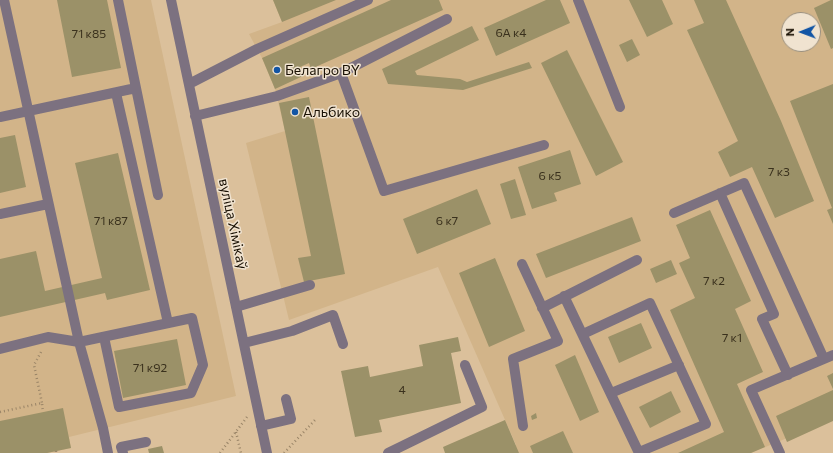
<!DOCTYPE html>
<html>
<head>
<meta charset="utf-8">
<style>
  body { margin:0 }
  #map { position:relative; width:833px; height:453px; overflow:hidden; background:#dbc09b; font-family:Commissioner,sans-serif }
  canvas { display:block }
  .north { position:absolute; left:781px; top:12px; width:40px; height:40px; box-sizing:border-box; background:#f0e3d0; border:1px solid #9a8f7e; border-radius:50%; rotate:269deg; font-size:11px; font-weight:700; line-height:16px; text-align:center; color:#1a1104 }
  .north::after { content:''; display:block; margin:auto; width:14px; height:18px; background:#1255a5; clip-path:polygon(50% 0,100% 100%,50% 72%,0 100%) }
</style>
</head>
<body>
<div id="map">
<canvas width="833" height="453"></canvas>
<div class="north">N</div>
</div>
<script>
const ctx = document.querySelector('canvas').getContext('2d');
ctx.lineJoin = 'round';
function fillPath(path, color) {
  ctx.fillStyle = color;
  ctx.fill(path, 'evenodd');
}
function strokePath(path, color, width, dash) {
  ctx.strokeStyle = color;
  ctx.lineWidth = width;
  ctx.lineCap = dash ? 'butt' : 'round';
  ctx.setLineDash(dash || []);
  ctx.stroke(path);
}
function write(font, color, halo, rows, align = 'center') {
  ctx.font = font + ' Commissioner,sans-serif';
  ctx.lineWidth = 3;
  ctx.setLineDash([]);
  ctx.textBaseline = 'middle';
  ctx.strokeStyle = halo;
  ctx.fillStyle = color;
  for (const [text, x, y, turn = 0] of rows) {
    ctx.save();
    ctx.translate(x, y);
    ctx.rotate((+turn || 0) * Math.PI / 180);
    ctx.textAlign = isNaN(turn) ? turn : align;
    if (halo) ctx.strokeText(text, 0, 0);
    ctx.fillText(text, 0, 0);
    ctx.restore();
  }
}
fillPath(new Path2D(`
  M 0,0 L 151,0 L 236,396 L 69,437 L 71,448 L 47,453 L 0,453 Z
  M 273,0 L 833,0 L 833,419 L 751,453 L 497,453 L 516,445 L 438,267 L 289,320 L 246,143 L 285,131 L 275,89 L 262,58 L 249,34 L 282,22 ZM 789,20 L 813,20 L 813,44 L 789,44 Z`), '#d2b489');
fillPath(new Path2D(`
  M 57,0 L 107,0 L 121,68 L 72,77 Z
  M 273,0 L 336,0 L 282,22 Z
  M 391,0 L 439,0 L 443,10 L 311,69 L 309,63 L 300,67 L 303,76 L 275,89 L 262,58 Z
  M 546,0 L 560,0 L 570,23 L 496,56 L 484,28 Z
  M 629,0 L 662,0 L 673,24 L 647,37 Z
  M 694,0 L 726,0 L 781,121 L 814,201 L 775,218 L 752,167 L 730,177 L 718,152 L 738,141 L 687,30 L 704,23 Z
  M 831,0 L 833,0 L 833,48 L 831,49 L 814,8 Z
  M 472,26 L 479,40 L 415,71 L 417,75 L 460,79 L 467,82 L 529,62 L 532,68 L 463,90 L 388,84 L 382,69 Z
  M 632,39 L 640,55 L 627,62 L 619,45 Z
  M 567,50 L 623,162 L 596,176 L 541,63 Z
  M 833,84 L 833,224 L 827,210 L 832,208 L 790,101 Z
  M 309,97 L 345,274 L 304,282 L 298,258 L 311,256 L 279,103 Z
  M 15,135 L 26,187 L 0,193 L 0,138 Z
  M 570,150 L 581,184 L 554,193 L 557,201 L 532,209 L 518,167 Z
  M 118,153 L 150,290 L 107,300 L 105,293 L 0,317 L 0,259 L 36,251 L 45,291 L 102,278 L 75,163 Z
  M 515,179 L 526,215 L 511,219 L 500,184 Z
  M 477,189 L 491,224 L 417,254 L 403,219 Z
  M 710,210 L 751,301 L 735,309 L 763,372 L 737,384 L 765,447 L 751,453 L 678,453 L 724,432 L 670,310 L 695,298 L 679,263 L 690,258 L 676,225 Z
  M 632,217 L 641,241 L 546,278 L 536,254 Z
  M 495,258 L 525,331 L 489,347 L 459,273 Z
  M 671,260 L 677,274 L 656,283 L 650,269 Z
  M 641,323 L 652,348 L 619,363 L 608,337 Z
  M 458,337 L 461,351 L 451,353 L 461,403 L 379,420 L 382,432 L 355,437 L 341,371 L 368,366 L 370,377 L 423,366 L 419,345 Z
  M 177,339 L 186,385 L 123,398 L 114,351 Z
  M 575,355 L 599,412 L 580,421 L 555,365 Z
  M 833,373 L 833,389 L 827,376 Z
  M 833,390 L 833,421 L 787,442 L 776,416 Z
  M 671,391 L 681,412 L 650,428 L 639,407 Z
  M 63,408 L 71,448 L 47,453 L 0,453 L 0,421 Z
  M 536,413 L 537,418 L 532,420 L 531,416 Z
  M 505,420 L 519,453 L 445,453 L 443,447 Z
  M 563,431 L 573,453 L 533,453 L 530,446 Z
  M 162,446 L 164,453 L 149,453 L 148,449 Z`), '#9b9168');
strokePath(new Path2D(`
  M 41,352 L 34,365 L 42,403
  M 0,412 L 42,403 L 43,412
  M 236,432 L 241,453
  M 56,451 L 56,453
  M 220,453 L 247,417
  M 284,453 L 316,419`), '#998467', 2.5, [1, 3]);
strokePath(new Path2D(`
  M 4,0 L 79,342 L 103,428 L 108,453
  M 118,0 L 136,88
  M 171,0 L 267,453
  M 578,0 L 620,107
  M 341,73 L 384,191 L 544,145
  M 189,84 L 257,49 L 368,0
  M 116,93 L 168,323
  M 195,116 L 277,96 L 341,73 L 447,19
  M 0,117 L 136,88 L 158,195
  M 720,193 L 774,314 L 762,319 L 788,375
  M 674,213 L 744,183 L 824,359
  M 0,214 L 48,204
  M 522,264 L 558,341 L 513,359 L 523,426
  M 564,296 L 639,453
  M 236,307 L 310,285
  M 542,308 L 637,260
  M 583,334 L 650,303 L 706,424 L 639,452
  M 244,343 L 292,331 L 333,315 L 343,344
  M 0,349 L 48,337 L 79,342 L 192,318 L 203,365 L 191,393 L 119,407 L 104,337
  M 611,393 L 679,365
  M 261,426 L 291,419 L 286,399
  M 123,453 L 121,447 L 146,442
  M 388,453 L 482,407 L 465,365
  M 780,453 L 751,390 L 833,355`), '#7c7180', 10);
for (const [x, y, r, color] of [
  [277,70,4,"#1255a5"],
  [295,112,4,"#1255a5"]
]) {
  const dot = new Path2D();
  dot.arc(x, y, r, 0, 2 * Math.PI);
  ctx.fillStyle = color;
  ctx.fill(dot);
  strokePath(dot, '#f0e3d0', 1.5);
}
write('12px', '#3a311d', null, [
  ["6А к4",511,33],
  ["71 к85",89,34],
  ["7 к3",779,172],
  ["6 к5",550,176],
  ["71 к87",111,221],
  ["6 к7",447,221],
  ["7 к2",714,281],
  ["7 к1",732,338],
  ["71 к92",150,368],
  ["4",402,390]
]);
write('14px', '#1a1104', '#f0e3d0', [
  ["Белагро BY",285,70],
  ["Альбико",303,112]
], 'left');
write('14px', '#1a1104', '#f0e3d0', [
  ["вуліца Хімікаў",233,224,78]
]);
</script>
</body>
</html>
